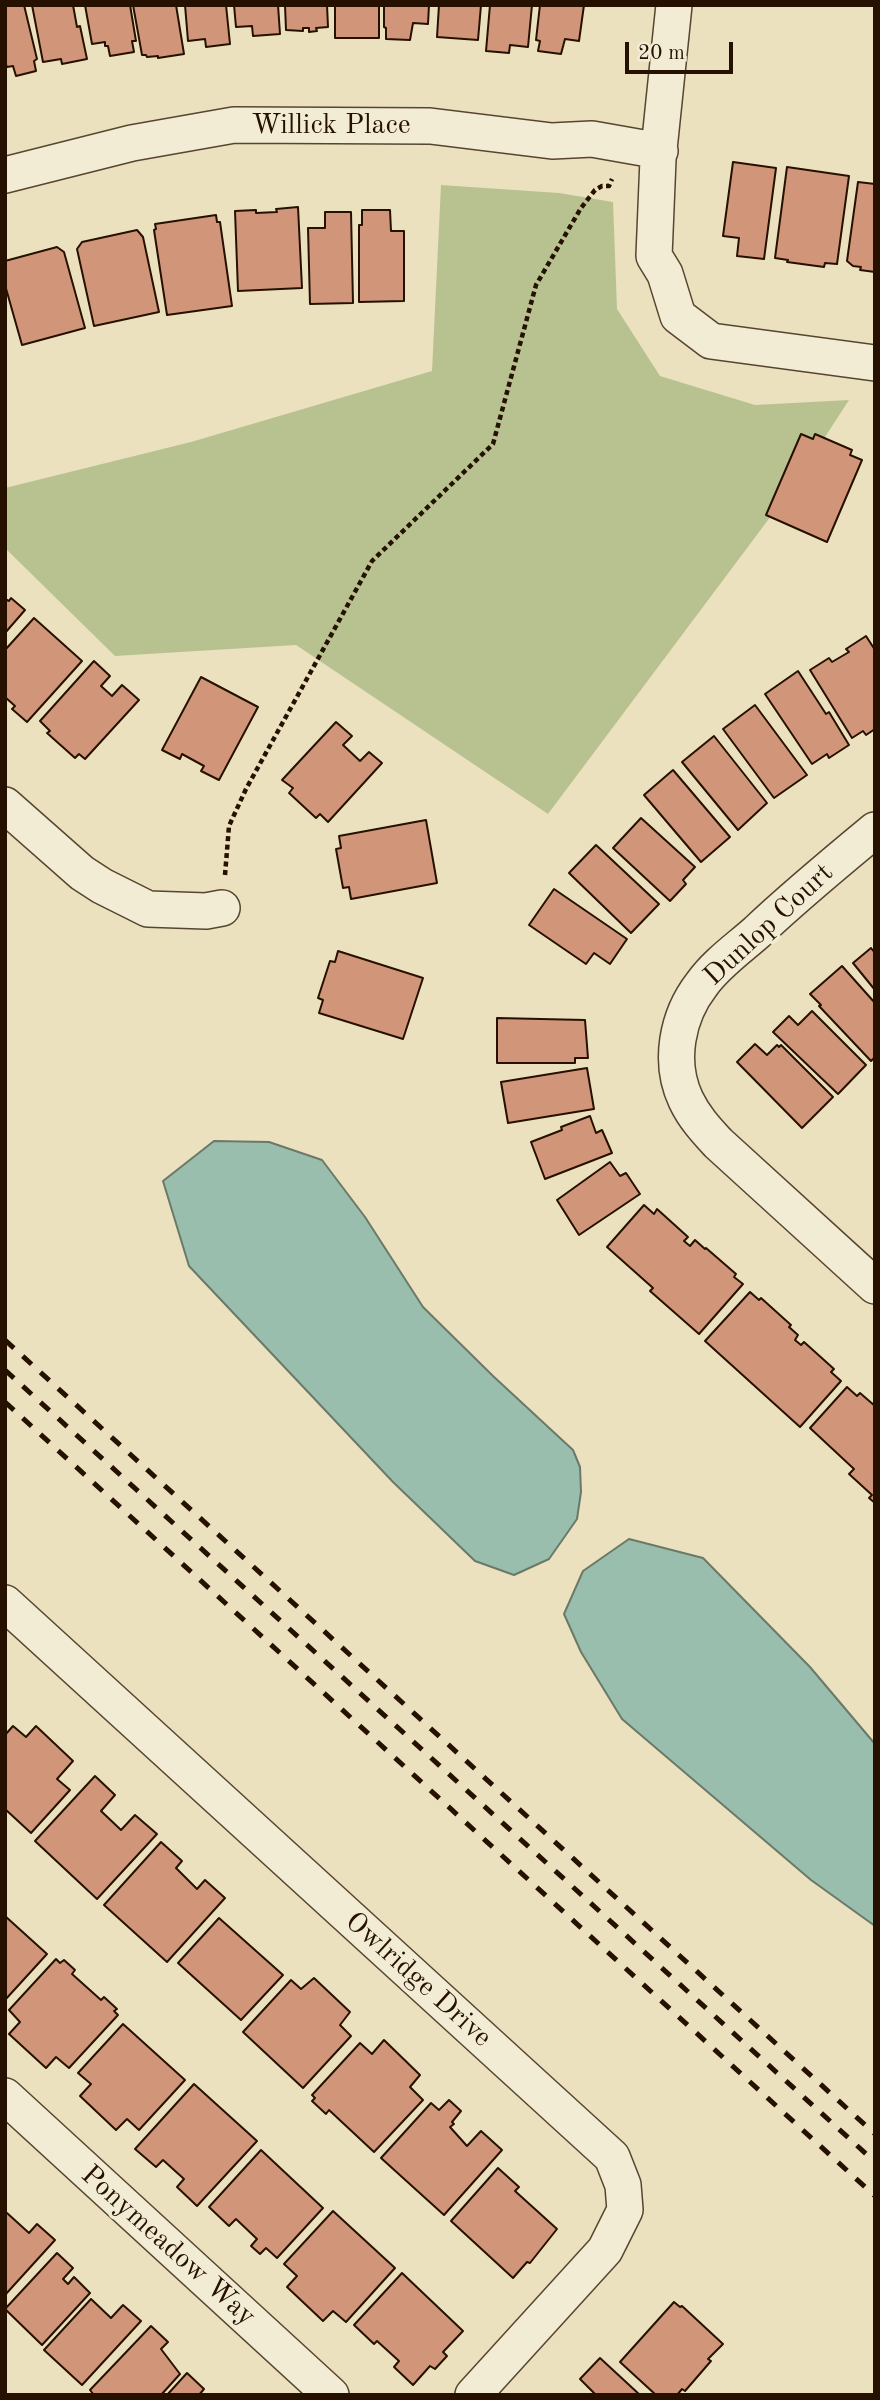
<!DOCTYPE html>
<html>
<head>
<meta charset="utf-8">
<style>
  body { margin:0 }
  #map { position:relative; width:880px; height:2400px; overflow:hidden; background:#ebe1be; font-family:"Old Standard TT",serif }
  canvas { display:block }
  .frame { position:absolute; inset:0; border:7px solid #261100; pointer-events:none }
  .scale { position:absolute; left:625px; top:42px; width:108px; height:32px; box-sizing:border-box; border:4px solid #261100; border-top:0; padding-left:9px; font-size:21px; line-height:24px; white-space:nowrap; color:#261100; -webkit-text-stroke:5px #f2ecd5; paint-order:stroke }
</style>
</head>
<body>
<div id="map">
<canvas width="880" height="2400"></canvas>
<div class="frame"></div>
<div class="scale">20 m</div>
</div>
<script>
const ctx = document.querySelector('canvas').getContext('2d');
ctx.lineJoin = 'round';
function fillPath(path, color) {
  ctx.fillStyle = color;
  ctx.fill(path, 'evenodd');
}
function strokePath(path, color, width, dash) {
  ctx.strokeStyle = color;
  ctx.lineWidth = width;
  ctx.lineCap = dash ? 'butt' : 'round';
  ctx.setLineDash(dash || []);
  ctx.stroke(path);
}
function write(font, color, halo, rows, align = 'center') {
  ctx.font = font + ' "Old Standard TT",serif';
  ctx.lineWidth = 7;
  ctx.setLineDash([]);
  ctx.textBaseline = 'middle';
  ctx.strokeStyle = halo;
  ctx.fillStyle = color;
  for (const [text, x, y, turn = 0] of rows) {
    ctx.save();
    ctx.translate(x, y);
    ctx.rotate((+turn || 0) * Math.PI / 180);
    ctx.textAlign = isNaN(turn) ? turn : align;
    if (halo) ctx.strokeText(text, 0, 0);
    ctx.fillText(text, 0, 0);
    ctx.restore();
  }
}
fillPath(new Path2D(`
  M 441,185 L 559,193 L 613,202 L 617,309 L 660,376 L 755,405 L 849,400 L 792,488 L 548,814 L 296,645 L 115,656 L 5,548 L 5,488 L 191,442 L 432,371 Z`), '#b8c290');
const water = new Path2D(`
  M 214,1141 L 269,1142 L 322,1160 L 365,1217 L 423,1307 L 493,1376 L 573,1450 L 580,1467 L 581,1492 L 577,1519 L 549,1559 L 514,1575 L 475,1561 L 393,1482 L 189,1266 L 163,1181 Z
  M 629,1539 L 703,1558 L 810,1667 L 875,1744 L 875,1926 L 811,1880 L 622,1719 L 581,1652 L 564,1614 L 583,1571 Z`);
fillPath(water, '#99bead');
strokePath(water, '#6b7968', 2);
const building = new Path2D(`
  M 5,5 L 24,5 L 37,59 L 34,61 L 36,71 L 16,76 L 13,66 L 7,67 L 5,62 Z
  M 32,5 L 73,5 L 77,27 L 80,26 L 87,59 L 62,64 L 61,59 L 43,62 Z
  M 85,5 L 130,5 L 136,41 L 132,41 L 134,52 L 110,56 L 108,46 L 105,46 L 105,42 L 92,44 Z
  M 133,5 L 176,5 L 184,54 L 158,58 L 158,56 L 147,57 L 146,55 L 142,55 Z
  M 185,5 L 226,5 L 230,44 L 206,47 L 205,39 L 188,41 Z
  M 234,5 L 278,5 L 280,34 L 253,36 L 252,26 L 236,27 Z
  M 285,5 L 327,5 L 328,27 L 316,28 L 317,31 L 309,32 L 309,28 L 303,28 L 303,31 L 286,30 Z
  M 335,5 L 379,5 L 379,38 L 335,38 Z
  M 384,5 L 429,5 L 428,24 L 413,23 L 410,40 L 386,39 L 386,28 L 384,27 Z
  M 439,5 L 481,5 L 478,40 L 437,37 Z
  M 490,5 L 532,5 L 528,47 L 510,45 L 509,53 L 486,51 Z
  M 540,5 L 584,5 L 579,41 L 565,39 L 561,54 L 538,51 L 540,41 L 536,40 Z
  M 733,162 L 776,168 L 764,259 L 737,256 L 739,238 L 723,236 Z
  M 787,167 L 849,176 L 837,264 L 825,263 L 824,267 L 787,262 L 788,260 L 775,258 Z
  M 858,182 L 875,184 L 875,272 L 860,270 L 861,267 L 853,266 L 847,261 Z
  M 298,207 L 302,288 L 238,291 L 235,211 L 256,210 L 256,213 L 277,212 L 276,209 Z
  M 362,210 L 390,210 L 391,231 L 404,231 L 404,301 L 359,302 L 359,225 L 362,225 Z
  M 325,212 L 351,212 L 353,303 L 310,304 L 308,228 L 325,228 Z
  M 216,215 L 217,222 L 220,222 L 232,306 L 167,315 L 154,230 L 156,229 L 155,224 Z
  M 137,230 L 143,237 L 159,312 L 94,326 L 77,249 L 82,242 Z
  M 57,247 L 64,252 L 85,328 L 22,345 L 5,285 L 5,261 Z
  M 801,434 L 813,439 L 815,434 L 852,450 L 850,455 L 862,460 L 827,542 L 766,515 Z
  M 11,598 L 25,610 L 5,633 L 5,599 L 9,601 Z
  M 34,618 L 82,661 L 27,722 L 12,709 L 15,706 L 5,697 L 5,650 Z
  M 866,636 L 875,650 L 875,729 L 866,735 L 863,731 L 852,738 L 810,670 L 829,658 L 832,662 L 849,652 L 846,649 Z
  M 94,661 L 110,676 L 101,686 L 112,696 L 122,685 L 139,700 L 85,759 L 79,754 L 75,758 L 47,733 L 50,731 L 40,721 Z
  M 798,671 L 826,714 L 829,712 L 849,745 L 829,758 L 827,754 L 812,764 L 765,694 Z
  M 201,677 L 258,707 L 219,780 L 201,771 L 204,766 L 182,754 L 180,759 L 162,750 Z
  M 755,705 L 807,775 L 774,798 L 723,729 Z
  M 336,722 L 352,736 L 343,745 L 360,761 L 369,752 L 382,763 L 328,822 L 320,814 L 316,818 L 289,793 L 293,788 L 282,780 Z
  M 714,736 L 767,803 L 738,830 L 682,762 Z
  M 673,770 L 730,837 L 701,862 L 644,795 Z
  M 641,818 L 695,867 L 683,880 L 686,884 L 670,901 L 613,848 Z
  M 426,820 L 437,883 L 351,899 L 349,887 L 343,888 L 336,849 L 341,848 L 339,836 Z
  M 596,845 L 659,904 L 631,933 L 569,873 Z
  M 554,889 L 627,939 L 610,964 L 594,953 L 586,964 L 529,925 Z
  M 871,948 L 875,953 L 875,990 L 853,963 Z
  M 338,951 L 423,978 L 403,1039 L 319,1013 L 323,1000 L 318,998 L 330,961 L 335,962 Z
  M 842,966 L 875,1003 L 875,1057 L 871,1061 L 819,1006 L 821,1005 L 810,994 Z
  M 812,1011 L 866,1065 L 838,1094 L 773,1032 L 789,1016 L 798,1025 Z
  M 497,1018 L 585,1020 L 588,1058 L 575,1058 L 575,1063 L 497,1063 Z
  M 755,1044 L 767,1055 L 777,1045 L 779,1047 L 781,1045 L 833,1097 L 802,1128 L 737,1062 Z
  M 587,1068 L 594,1109 L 508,1123 L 501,1082 Z
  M 590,1116 L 596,1133 L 602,1130 L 612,1153 L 545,1179 L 531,1142 L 562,1130 L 561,1127 Z
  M 610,1162 L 620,1176 L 626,1173 L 640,1194 L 579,1235 L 557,1200 Z
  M 644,1205 L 654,1214 L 657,1209 L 688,1237 L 684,1241 L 690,1246 L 695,1240 L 705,1249 L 706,1248 L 736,1274 L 734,1277 L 743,1284 L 699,1334 L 650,1291 L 653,1288 L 607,1247 Z
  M 750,1292 L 759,1300 L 761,1298 L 791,1325 L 789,1327 L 798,1335 L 795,1340 L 801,1345 L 804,1342 L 834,1369 L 831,1372 L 841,1381 L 800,1427 L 705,1341 Z
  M 847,1387 L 857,1396 L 860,1393 L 875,1406 L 875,1503 L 869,1498 L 872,1495 L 849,1474 L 854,1469 L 810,1428 Z
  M 13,1726 L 26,1737 L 36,1726 L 73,1761 L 57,1779 L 70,1790 L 31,1833 L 5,1809 L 5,1735 Z
  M 95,1776 L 115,1795 L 101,1811 L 121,1830 L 135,1815 L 157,1834 L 97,1899 L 35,1841 Z
  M 161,1842 L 182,1861 L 176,1868 L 197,1889 L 205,1880 L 225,1898 L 167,1962 L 104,1905 Z
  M 5,1916 L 47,1954 L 5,2000 Z
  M 219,1918 L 283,1975 L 241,2020 L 178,1963 Z
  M 56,1959 L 60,1963 L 64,1960 L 75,1970 L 72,1974 L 101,2000 L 104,1997 L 117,2009 L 114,2011 L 118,2015 L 69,2068 L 56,2057 L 46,2068 L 9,2034 L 20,2022 L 9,2010 Z
  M 314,1978 L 350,2012 L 340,2025 L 351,2036 L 303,2088 L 243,2032 L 291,1980 L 301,1989 Z
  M 123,2024 L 185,2080 L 139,2130 L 127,2119 L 116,2130 L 80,2096 L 91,2084 L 78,2073 Z
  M 384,2040 L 420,2075 L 410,2087 L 423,2100 L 374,2152 L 329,2110 L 326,2114 L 312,2101 L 315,2098 L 312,2095 L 360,2043 L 372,2054 Z
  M 194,2084 L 257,2141 L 197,2206 L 177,2187 L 184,2179 L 163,2160 L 156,2167 L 135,2149 Z
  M 449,2100 L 461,2111 L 452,2122 L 454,2124 L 450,2127 L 467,2146 L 481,2131 L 502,2150 L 444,2215 L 381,2158 L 431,2103 L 439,2110 Z
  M 261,2150 L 323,2208 L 277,2258 L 266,2248 L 260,2254 L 251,2246 L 257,2239 L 236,2219 L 229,2226 L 209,2207 Z
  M 498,2168 L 519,2187 L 515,2191 L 557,2229 L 530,2263 L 527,2262 L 513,2278 L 451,2221 Z
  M 333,2211 L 395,2268 L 346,2322 L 333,2311 L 323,2321 L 287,2287 L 297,2276 L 284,2264 Z
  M 7,2213 L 29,2233 L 37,2224 L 55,2240 L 5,2295 L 5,2215 Z
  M 57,2253 L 73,2268 L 63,2279 L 68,2284 L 74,2277 L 90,2293 L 42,2345 L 5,2309 Z
  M 402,2273 L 463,2331 L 443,2352 L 447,2356 L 435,2369 L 430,2366 L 413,2385 L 394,2367 L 399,2361 L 377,2341 L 374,2344 L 354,2325 Z
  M 91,2299 L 111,2318 L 123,2305 L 141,2321 L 82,2385 L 44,2350 Z
  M 674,2302 L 680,2307 L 682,2306 L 723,2344 L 708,2359 L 711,2361 L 685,2391 L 682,2389 L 677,2395 L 656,2395 L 620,2362 Z
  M 151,2326 L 168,2342 L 161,2349 L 180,2374 L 161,2395 L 94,2395 L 90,2390 Z
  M 600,2358 L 640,2395 L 596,2395 L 580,2379 Z
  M 187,2373 L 204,2389 L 199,2395 L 167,2395 Z`);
fillPath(building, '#d1967a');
strokePath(building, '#261100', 2);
const street = new Path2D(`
  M 674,5 L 658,159 L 654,256 L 665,274 L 678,316 L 711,341 L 875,363
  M 5,175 L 132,143 L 234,125 L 430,126 L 552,141 L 592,139 L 660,151
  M 5,805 L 82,873 L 102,886 L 148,909 L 206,911 L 222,908
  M 875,830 C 835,863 795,896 757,932 C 739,948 716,964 702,984 C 677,1016 668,1062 686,1100 C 694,1117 706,1130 718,1143 L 875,1286
  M 5,1603 L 612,2157 L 623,2185 L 625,2210 L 605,2250 L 473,2395
  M 5,2096 L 331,2395`);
strokePath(street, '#574530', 38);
strokePath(new Path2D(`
  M 225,875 L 229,826 L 246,789 L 372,561 L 493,444 L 536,285 L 581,208 L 595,190 L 602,186 L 609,186 L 612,179`), '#261100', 4.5, [5, 3.5]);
strokePath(street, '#f2ecd5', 35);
strokePath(new Path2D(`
  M 5,1340 L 875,2134
  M 5,1370 L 875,2162
  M 5,1402 L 875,2196`), '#261100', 5, [12, 12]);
write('28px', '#261100', '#f2ecd5', [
  ["Willick Place",331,126],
  ["Dunlop Court",769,925,-43],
  ["Owlridge Drive",418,1980,42],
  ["Ponymeadow Way",168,2246,42]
]);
</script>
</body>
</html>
